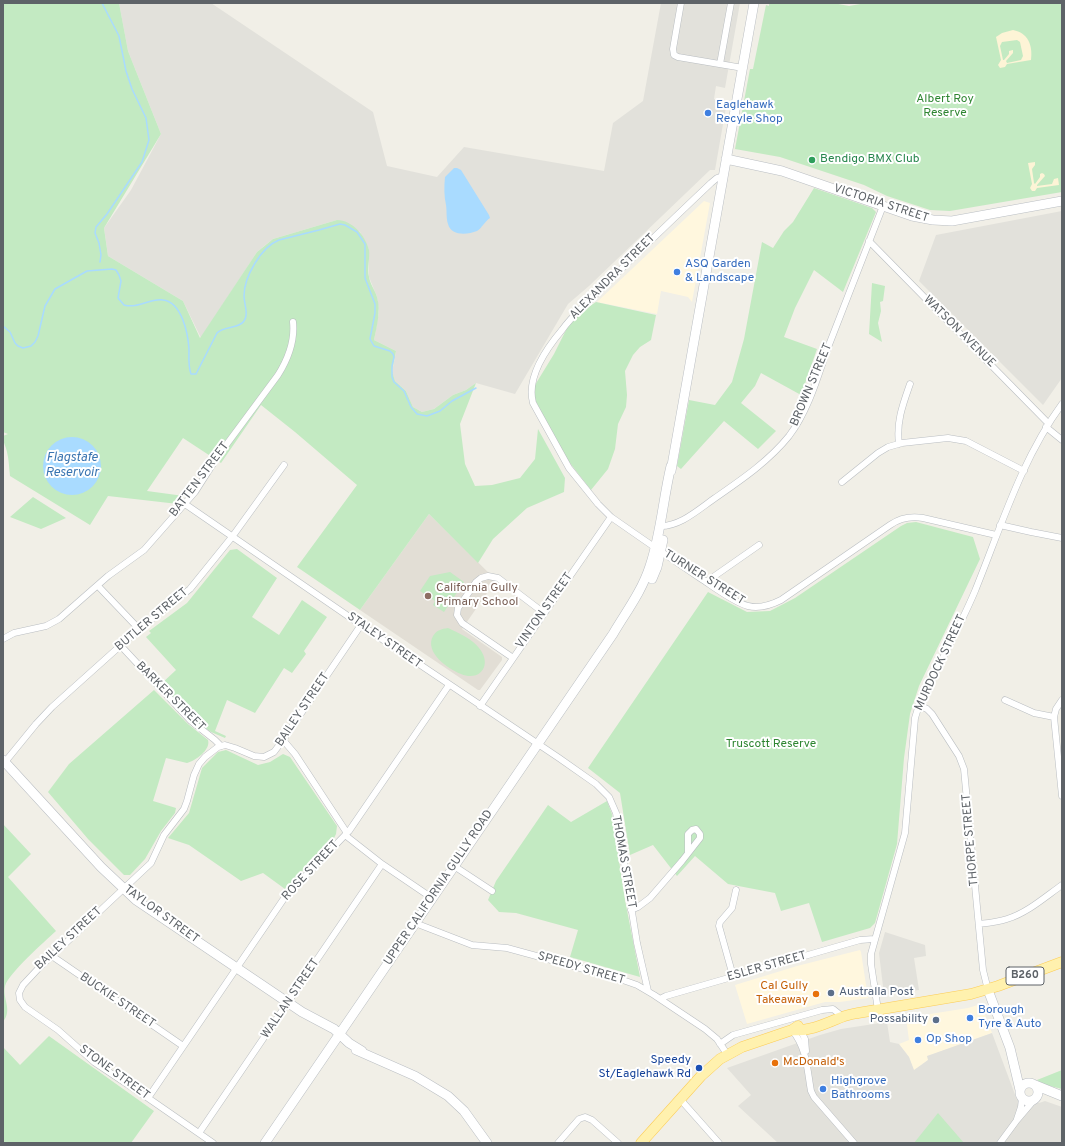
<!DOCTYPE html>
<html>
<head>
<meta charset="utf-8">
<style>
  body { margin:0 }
  #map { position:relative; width:1065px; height:1146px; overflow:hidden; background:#f1efe7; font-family:Overpass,sans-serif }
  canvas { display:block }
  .frame { position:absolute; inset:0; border:4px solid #5e6368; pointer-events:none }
</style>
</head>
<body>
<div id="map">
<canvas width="1065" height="1146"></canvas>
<div class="frame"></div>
</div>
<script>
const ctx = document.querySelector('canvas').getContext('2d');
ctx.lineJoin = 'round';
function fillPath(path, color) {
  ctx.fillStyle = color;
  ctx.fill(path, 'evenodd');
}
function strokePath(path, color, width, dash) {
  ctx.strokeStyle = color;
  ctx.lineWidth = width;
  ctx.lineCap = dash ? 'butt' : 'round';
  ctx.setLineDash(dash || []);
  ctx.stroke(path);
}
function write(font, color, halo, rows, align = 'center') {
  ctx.font = font + ' Overpass,sans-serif';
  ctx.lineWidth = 4;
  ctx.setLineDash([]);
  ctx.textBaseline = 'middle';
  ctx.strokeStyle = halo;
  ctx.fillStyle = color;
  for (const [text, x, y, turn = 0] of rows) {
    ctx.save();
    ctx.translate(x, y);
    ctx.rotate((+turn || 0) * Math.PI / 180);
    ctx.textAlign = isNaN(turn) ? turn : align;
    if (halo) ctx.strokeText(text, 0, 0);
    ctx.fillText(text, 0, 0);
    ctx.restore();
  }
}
fillPath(new Path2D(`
  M 704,201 L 710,203 L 692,302 L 688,297 L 661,291 L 657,314 L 597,302 Z
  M 860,950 L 861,952 L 868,998 L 840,1002 L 825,1002 L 747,1024 L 735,985 L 797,966 Z
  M 981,1004 L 992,1033 L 928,1056 L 928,1060 L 914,1071 L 909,1057 L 899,1044 L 909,1040 L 906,1018 L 925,1017 L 930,1014 L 968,1008 Z`), '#fff7de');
fillPath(new Path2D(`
  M 119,3 L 211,3 L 373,112 L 387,166 L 437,177 L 464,147 L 604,171 L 613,123 L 643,101 L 661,3 L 740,3 L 725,88 L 716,86 L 714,99 L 723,103 L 726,107 L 715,170 L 710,170 L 589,286 L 568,304 L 515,394 L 476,383 L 466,390 L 453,395 L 434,409 L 422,412 L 413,407 L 406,391 L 395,381 L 392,372 L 396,351 L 374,340 L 379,312 L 377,297 L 369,277 L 369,250 L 366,242 L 360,232 L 337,220 L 273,239 L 264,246 L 257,252 L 201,338 L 183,301 L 108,256 L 104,228 L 131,190 L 161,134 L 128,51 Z
  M 1062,211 L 1062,378 L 1043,405 L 919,281 L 936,235 Z
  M 885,932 L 925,945 L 926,956 L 914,958 L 919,990 L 884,995 L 879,953 Z
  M 887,1022 L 890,1042 L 899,1044 L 909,1057 L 914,1070 L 928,1060 L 927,1056 L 992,1033 L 1017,1100 L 1039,1103 L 1045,1101 L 1062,1107 L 1062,1143 L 778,1143 L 738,1106 L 751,1095 L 727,1068 L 820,1035 L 841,1029 Z`), '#e2e1db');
fillPath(new Path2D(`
  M 429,514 L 496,580 L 462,629 L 502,657 L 502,660 L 480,690 L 478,690 L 360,610 Z`), '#e2ded5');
fillPath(new Path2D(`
  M 3,3 L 119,3 L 128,51 L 161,134 L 104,228 L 108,256 L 183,301 L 200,338 L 257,252 L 273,239 L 337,220 C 352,220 366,236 369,250 C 370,259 367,268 369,277 C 370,284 375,290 377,297 C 381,311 377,325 374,340 L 396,351 L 392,371 L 395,381 L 406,391 L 413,407 L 422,412 L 434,409 L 453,395 L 466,390 L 476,383 L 460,424 L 465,464 L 475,486 L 492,485 L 520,478 L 535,459 L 538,429 L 565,478 L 564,492 L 527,508 L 493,539 L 478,563 L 429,514 L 360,610 L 297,567 L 357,485 L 295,432 L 261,405 L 221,463 L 183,438 L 147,491 L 184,496 L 178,504 L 108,496 L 90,525 L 10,476 C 9,468 9,460 7,452 C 6,446 3,443 3,436 L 8,434 L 3,432 Z
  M 769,3 L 833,3 L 849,6 L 866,3 L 1062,3 L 1062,192 L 950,211 L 930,210 L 887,196 L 864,185 L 780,157 L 735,149 L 750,69 L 753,69 L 766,5 L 769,6 Z
  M 814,188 L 872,208 L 876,212 L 843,292 L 814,270 L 795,308 L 784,337 L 817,349 L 801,395 L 761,373 L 755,386 L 741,403 L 776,431 L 758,449 L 724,421 L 681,469 L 677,466 L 689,400 L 715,405 L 732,382 L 744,339 L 762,242 L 773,248 L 784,231 L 793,222 Z
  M 872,283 L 885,286 L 883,301 L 880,302 L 881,311 L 878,323 L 882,342 L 869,334 Z
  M 596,302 L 656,315 L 651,340 L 640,347 L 633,355 L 625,371 L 627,395 L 626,407 L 618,424 L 615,449 L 608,469 L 591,490 L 566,458 L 534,398 L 535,385 L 554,354 L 568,326 L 581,312 Z
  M 33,497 L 66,518 L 41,529 L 10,517 Z
  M 916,522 L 973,537 L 980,559 L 919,686 L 910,714 L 904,758 L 897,844 L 875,923 L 870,928 L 822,942 L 809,903 L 781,911 L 775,893 L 728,884 L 695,856 L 677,876 L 653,845 L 630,855 L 620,793 L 588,768 L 708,592 L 747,612 L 770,611 L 795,598 L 901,526 L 907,523 Z
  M 237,549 L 277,578 L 252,617 L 279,635 L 302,600 L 327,617 L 304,651 L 306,654 L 292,673 L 284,668 L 255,713 L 227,700 L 215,731 L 226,736 L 225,738 L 211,732 L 195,721 L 161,684 L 176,670 L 146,637 L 151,633 L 149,631 L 187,603 L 230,550 Z
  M 450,572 L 464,582 L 444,612 L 433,605 L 435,601 L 420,591 L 430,576 Z
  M 448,628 C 459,633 472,639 479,648 C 493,665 480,682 461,674 C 448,669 424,652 433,636 C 437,630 441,629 448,628 Z
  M 154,690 L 188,724 L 208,740 C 211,750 195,761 187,763 L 166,758 L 153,801 L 176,808 L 175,813 L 161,831 L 145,859 L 130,875 L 124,875 L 88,839 L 48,792 L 69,764 Z
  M 226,750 L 258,765 L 270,762 L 283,754 L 290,757 L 337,826 L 336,834 L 334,838 L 285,889 L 263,873 L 241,881 L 189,845 L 168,838 L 189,813 L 202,768 L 218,752 Z
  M 607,801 L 612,814 L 625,900 L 640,977 L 570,957 L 578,930 L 516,913 L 499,912 L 488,900 L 496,881 L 548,805 L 571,822 Z
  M 3,824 L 31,854 L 8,877 L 56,931 C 44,942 9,973 5,986 C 2,999 13,1009 3,1022 Z
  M 49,1036 L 154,1111 L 131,1143 L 3,1143 L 3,1047 L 20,1065 Z
  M 1062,1070 L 1062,1089 L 1042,1084 L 1037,1080 Z
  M 938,1113 L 964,1143 L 914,1143 Z`), '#c3eac2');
fillPath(new Path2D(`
  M 1013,30 C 1028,33 1033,45 1031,60 L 1007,64 L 1005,67 L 1000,68 L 998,65 L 1001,60 L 996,37 L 1002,33 ZM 1017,40 L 1020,42 L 1023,56 L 1021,60 L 1007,63 L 1006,61 L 1013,53 L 1013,50 L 1009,51 L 1009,54 L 1004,60 L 1003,60 L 1000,46 L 1002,42 Z
  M 1035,162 L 1035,165 L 1032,169 L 1034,183 L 1035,184 L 1040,177 L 1040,174 L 1042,173 L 1044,174 L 1045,176 L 1037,185 L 1037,186 L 1052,184 L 1054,179 L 1058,178 L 1059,185 L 1037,188 L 1035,191 L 1032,191 L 1030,188 L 1032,184 L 1028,163 Z`), '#fdf4d6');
fillPath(new Path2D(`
  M 454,168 L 457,168 L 461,170 L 489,215 L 490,218 C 485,221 482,228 477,231 C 467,235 451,236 448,224 C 446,218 447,211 446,205 C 444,196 444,187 445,177 Z
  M43 466a29 29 0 1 1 58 0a29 29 0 1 1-58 0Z`), '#a9dbff');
strokePath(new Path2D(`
  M 100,262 L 101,255 L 99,243 L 95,233 L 96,227 L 107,214 L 142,162 L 149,140 L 146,118 L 132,89 L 126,71 L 119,36 L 102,3
  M 3,326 L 10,332 L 15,343 L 18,346 L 23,348 L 31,346 L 35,342 L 38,336 L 45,306 L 55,289 L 87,271 L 112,269 L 116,270 L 119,275 L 121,281 L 118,298 L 124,305 C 138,309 150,298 163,300 C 182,302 188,334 189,349 C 189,357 188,366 191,374 L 196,374 L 217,333 C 224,326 239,329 244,321 C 249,314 244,304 244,296 C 244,277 261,247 279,240 L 319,230 L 340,224 L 345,225 L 357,232 L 365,244 L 365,278 L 375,304 L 375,313 L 370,339 L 374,346 L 390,351 L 393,354 L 394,357 L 392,366 L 392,377 L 394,382 L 404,391 L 411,407 L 417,414 L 427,416 L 440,411 L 452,401 L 476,388`), '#a9dbff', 1.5);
const street = new Path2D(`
  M 681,3 L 673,49 L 674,55 L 678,57 L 743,68
  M 720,64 L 731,3
  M 723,176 L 717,178 L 711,183 C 672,220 632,258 593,297 C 582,308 571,317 562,330 C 546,349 526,377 533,403 L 569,468 L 598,504 L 611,517 C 641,538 670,558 700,578 C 714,587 733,602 748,606 C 760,609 771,605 781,600 L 890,525 C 900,518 911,516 923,518 L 996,535
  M 869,241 L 1048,423
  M 1046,427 L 1062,440
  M 899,444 C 896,422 903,404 910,384
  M 842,482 L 878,453 L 888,447 L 902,443 L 948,438 L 966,441 L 1024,471
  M 185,504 L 361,625 L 559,758 L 596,784 L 609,797 L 616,813 L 637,943 L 648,991
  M 1000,525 L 1031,532 L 1062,538
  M 659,526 C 680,527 699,509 715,498 C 741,480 769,461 789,436 C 808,411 817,379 827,350 C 846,302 864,254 883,206
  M 706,582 L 759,545
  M 98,586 L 139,629
  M 3,639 L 14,633 L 46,626 L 59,619 L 108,576 L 144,550 L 195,492 L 218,456 L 278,375 C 288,359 295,341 293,322
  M 121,646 L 191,721 L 215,740 L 221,746
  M 513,658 L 462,623 L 457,615 L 458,608 L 476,582 L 481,578 L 488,576 L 498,578 L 544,613
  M 1005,700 L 1034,713 L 1054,717
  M 1062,700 L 1056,709 L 1054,717 L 1062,796
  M 919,705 L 927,709 L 932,714 L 959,756 L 964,769 L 983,970 L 988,990
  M 480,706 L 611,517
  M 283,740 L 295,754 L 347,833
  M 5,762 L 36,724 L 52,707 L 139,629 L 190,589 L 232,537 L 284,465
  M 345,835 L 382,864 L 432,898
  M 454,866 L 492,891
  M 631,910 L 638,907 L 650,898 L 682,861 L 700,838 L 700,834 L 696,829 L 692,830 L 688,834 L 688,852
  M 415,923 L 472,945 L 507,948 L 617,978 L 637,985 L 654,995 L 705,1029 L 717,1039 L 727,1054
  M 979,924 C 988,923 998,922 1007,919 C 1027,913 1045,897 1062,885
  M 52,956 L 183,1046
  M 733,976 L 719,926 L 720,922 L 732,908 L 736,890
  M 660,999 L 666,996 L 860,940 L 874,939
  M 878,1010 L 871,964 L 871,954 L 905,833 L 915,718 L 919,705 C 937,668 959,629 975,591 C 1001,527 1021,460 1062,404
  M 800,1029 L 805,1039 L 806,1051
  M 792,1030 C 807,1048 807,1069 811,1091 L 814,1097 L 854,1143
  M 720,1044 L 733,1035 L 822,1010 L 833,1009 L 843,1017
  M 148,1098 L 285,897 L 349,831 L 449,685
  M 680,1099 L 719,1143
  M 1017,1119 L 1021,1107 L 1022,1098
  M 199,1133 L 382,864
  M 213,1143 L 148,1098 L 94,1062 L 58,1030 L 25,1007 L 20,1000 L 19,993 L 23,985 L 38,969 L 151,863 L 164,835 L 184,809 L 187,801 L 194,775 L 199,764 L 205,757 L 218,747 L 225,745 L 235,748 L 254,756 L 264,757 L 274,752 L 283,740 L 361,625
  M 558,1143 L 579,1119 L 585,1117 L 592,1120 L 618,1143
  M 1000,1143 L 1017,1120 L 1034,1100`);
const secondary = new Path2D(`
  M 726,159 L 782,171 L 912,216 L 933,220 L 952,221 L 1062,201
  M 671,471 L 754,3
  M 652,579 L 657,567 L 663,540
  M 3,760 L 101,867 L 136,900 L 302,1012 L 334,1029 L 349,1043 L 362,1051
  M 988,990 L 1010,1048 L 1020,1090
  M 356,1050 L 415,1076 L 448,1096 L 464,1111 L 487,1143
  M1020 1092a9 9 0 1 1 18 0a9 9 0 1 1-18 0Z
  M 1035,1085 L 1062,1096
  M 265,1143 L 613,634 C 626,612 642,591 650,566 C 661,534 663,499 671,466`);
const primary = new Path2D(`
  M 792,1030 C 809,1032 827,1023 842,1017 C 847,1015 853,1014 858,1013 L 971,994 L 998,986 L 1062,962
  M 641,1143 L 701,1076 L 720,1059 L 742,1047 L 792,1030 L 798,1026`);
strokePath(street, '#b9bdc1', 7);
strokePath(secondary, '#babec3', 10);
strokePath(primary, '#fccc55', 11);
strokePath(street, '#fff', 6);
strokePath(secondary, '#fff', 9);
strokePath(primary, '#fff1ae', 10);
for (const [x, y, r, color] of [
  [708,113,4,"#3f7fe0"],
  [812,160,4,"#2e9e5b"],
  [677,272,4,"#3f7fe0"],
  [428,596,4,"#8d6e63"],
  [831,993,4,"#5c6f8a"],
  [816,994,4,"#e8710a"],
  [970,1018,4,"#3f7fe0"],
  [936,1020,4,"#5c6f8a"],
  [918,1040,4,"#3f7fe0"],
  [775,1063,4,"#e8710a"],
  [699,1068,4,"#1a4fb4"],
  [823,1089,4,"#3f7fe0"]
]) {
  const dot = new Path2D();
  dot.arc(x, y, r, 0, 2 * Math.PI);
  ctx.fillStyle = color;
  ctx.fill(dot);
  strokePath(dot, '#fff', 1.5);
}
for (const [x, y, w] of [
  [1025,976,38]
]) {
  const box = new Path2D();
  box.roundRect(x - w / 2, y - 9, w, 18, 3);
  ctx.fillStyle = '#fff';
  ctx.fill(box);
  strokePath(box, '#5e6368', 1);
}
write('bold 11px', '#5e6368', null, [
  ["B260",1025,976]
]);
write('12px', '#2f8632', '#fff', [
  ["Albert Roy",945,100],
  ["Reserve",945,114],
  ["Truscott Reserve",771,745]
]);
write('12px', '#366cbe', '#fff', [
  ["Eaglehawk",716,106],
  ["Recyle Shop",716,120],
  ["ASQ Garden",685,265],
  ["& Landscape",685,279],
  ["Borough",978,1011],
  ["Tyre & Auto",978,1025],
  ["Op Shop",926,1040],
  ["Highgrove",831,1082],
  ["Bathrooms",831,1096]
], 'left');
write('12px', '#27864d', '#fff', [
  ["Bendigo BMX Club",820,160]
], 'left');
write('12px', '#5e6368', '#fff', [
  ["VICTORIA STREET",881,204,18],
  ["ALEXANDRA STREET",613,277,-45],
  ["WATSON AVENUE",959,332,45],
  ["BROWN STREET",812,385,-67],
  ["BATTEN STREET",200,480,-53],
  ["TURNER STREET",704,578,32],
  ["VINTON STREET",545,611,-55],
  ["BUTLER STREET",152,620,-40],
  ["STALEY STREET",384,641,35],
  ["MURDOCK STREET",941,663,-65],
  ["BARKER STREET",170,697,45],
  ["BAILEY STREET",303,710,-56],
  ["THORPE STREET",971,840,-95],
  ["THOMAS STREET",623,862,80],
  ["ROSE STREET",311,871,-47],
  ["UPPER CALIFORNIA GULLY ROAD",439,888,-56],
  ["TAYLOR STREET",161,915,36],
  ["BAILEY STREET",69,939,-43],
  ["ESLER STREET",767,967,-16],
  ["SPEEDY STREET",581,969,16],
  ["WALLAN STREET",291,999,-56],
  ["BUCKIE STREET",117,1001,34],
  ["STONE STREET",114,1073,36]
]);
write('12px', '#785e54', '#fff', [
  ["California Gully",436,589],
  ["Primary School",436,603]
], 'left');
write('12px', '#c56008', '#fff', [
  ["Cal Gully",808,987],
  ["Takeaway",808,1001],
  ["McDonald's",783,1063,"left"]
], 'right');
write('12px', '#4e5e75', '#fff', [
  ["AustralIa Post",839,993],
  ["Possability",928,1020,"right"]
], 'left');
write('12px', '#164399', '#fff', [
  ["Speedy",691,1061],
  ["St/Eaglehawk Rd",691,1075]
], 'right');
write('italic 13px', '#3a75b1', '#fff', [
  ["Flagstafe",72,458],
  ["Reservoir",72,473]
]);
</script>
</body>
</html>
